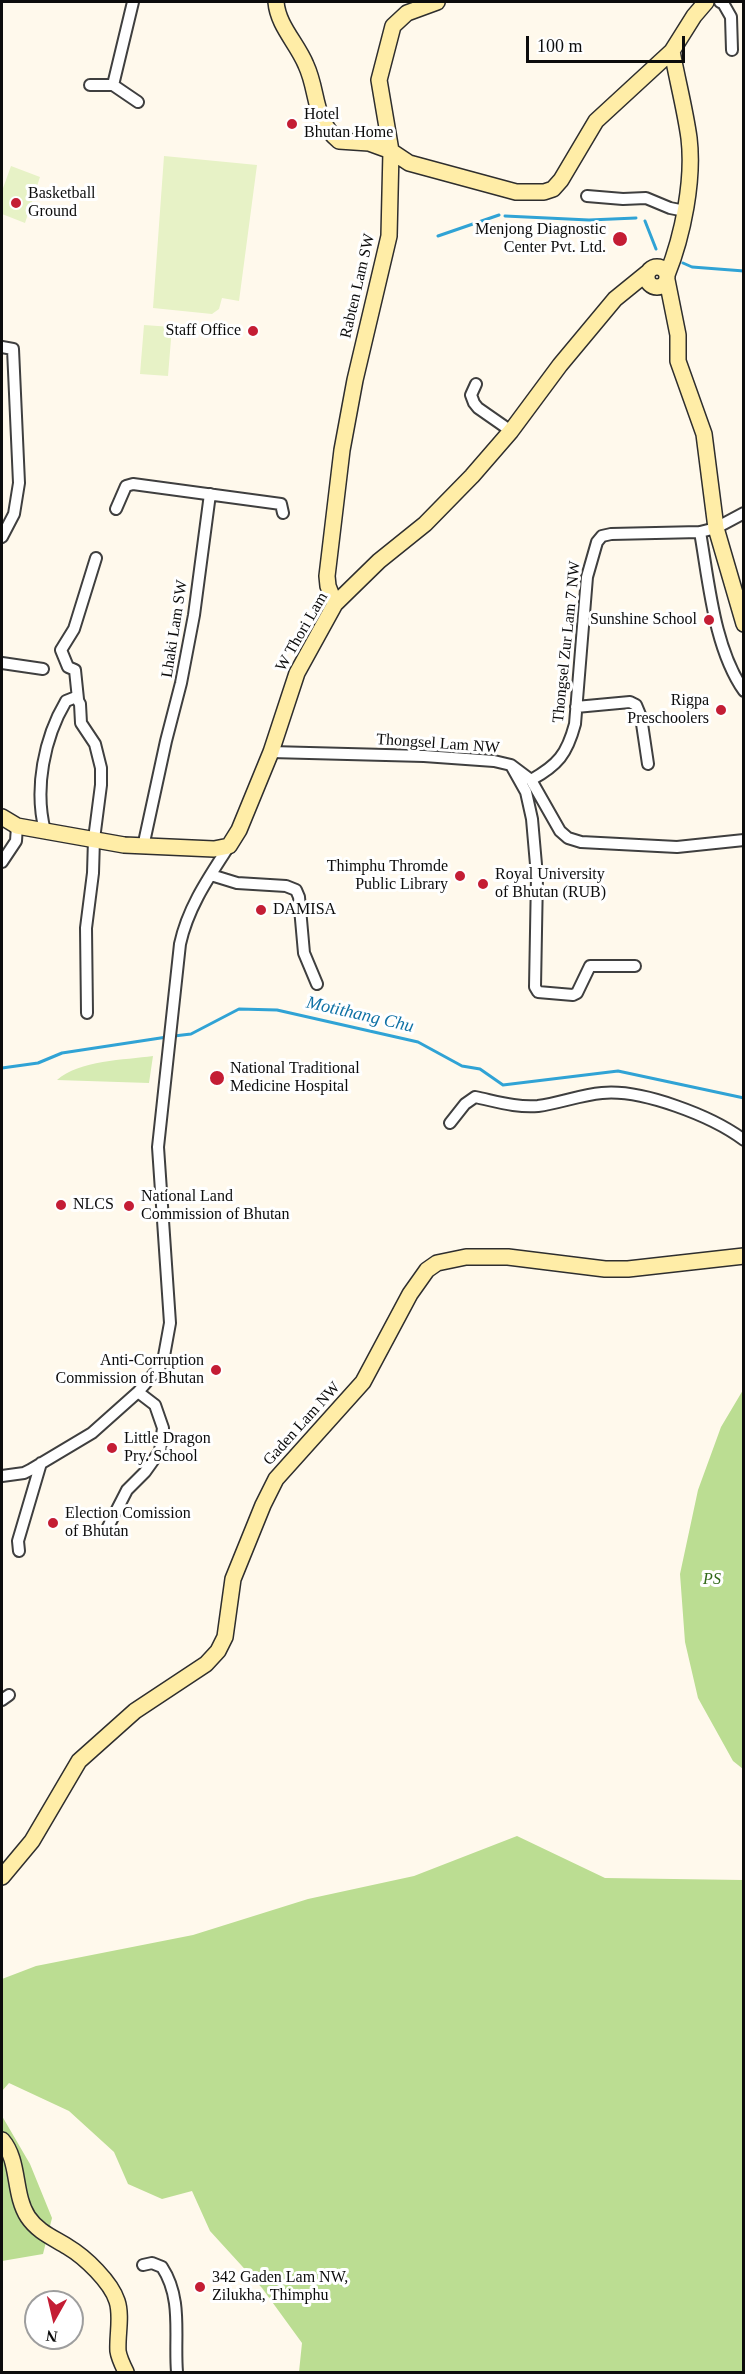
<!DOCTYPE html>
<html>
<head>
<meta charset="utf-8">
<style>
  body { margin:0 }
  #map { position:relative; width:745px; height:2374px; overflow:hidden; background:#fff9ec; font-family:"Times New Roman",serif }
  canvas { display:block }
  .frame { position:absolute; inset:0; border:3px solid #0c0c0c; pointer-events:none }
  .north { position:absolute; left:24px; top:2290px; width:60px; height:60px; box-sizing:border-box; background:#fff; border:2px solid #9e9e9e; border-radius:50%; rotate:188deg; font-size:16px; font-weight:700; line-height:24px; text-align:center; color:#0c0c0c }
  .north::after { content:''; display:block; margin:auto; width:21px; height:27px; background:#c41d34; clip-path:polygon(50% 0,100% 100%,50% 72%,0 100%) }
  .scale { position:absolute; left:526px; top:36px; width:159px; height:27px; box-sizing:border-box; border:3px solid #0c0c0c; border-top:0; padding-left:8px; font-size:18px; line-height:21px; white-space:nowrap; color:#0c0c0c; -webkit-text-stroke:4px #fff; paint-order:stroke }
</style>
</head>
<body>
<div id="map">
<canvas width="745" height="2374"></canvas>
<div class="frame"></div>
<div class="north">N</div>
<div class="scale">100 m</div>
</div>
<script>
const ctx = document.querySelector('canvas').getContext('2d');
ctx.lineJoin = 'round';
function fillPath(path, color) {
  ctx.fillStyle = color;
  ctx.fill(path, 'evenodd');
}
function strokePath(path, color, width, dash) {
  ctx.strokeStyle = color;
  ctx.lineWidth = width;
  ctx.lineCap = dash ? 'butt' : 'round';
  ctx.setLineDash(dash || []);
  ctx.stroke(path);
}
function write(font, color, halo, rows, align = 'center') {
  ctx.font = font + ' "Times New Roman",serif';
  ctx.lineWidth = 6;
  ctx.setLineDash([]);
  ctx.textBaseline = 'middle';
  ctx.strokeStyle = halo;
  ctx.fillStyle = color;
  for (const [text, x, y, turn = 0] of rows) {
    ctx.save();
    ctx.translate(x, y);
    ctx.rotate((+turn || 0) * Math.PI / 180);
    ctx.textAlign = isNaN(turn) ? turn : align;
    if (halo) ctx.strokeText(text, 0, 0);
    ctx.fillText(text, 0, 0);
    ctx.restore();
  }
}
fillPath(new Path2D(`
  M 153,1056 L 149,1083 L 57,1080 C 79,1060 125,1060 153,1056 Z`), '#d6ebb3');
fillPath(new Path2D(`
  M 743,1390 L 744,1769 L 743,1769 L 733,1761 L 698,1698 L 685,1642 L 680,1574 L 698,1490 L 721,1427 Z
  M 517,1836 L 605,1878 L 743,1880 L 743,2372 L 299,2372 L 302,2343 L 262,2288 L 210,2231 L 192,2191 L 162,2199 L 128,2184 L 114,2152 L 69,2111 L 9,2083 L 2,2091 L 2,1979 L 36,1966 L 193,1935 L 308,1899 L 414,1876 Z
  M 2,2116 L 30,2164 L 52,2218 L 43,2254 L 2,2261 Z`), '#bbdd92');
fillPath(new Path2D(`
  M 164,156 L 257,165 L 239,301 L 222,298 L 219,309 L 212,314 L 153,308 Z
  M 11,166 L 40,177 L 25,223 L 2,214 L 2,191 Z
  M 144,325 L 172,327 L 168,376 L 140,374 Z`), '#e7f2c6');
strokePath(new Path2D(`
  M 505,216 L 589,220 L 636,218
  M 645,221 L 656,249
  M 438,236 L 499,215
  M 683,263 L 692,267 L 744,271
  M 174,1036 L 191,1034 L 239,1009 L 277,1010 L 418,1042 L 462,1066 L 480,1069 L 503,1085 L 618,1071 L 744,1098
  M 2,1068 L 38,1063 L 62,1053 L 167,1037`), '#30a3d5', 3);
const street = new Path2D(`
  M 133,2 L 113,85 L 138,102
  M 720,2 L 723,3 L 731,17 L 732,50
  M 90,85 L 113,85
  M 587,196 L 623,199 L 646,198 L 670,208 L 685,211
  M 2,347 L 13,349 L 19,483 L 14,514 L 2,537
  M 476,384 L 471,395 L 474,403 L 478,408 L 511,431
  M 116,509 L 126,486 L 133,484 L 281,504 L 283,513
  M 700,532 C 709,583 714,648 744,691
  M 2,663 L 43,669
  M 78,699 L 75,670 L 68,667 L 61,650 L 74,629 L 96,558
  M 576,707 L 630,702 L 636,705 L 641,717 L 648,764
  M 271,752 L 424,756 L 494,761 L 511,765 L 531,780 L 560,831 L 568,838 L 581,842 L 677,847 L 744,840
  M 512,767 L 526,792 L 532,819 L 537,876 L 535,987 L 538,992 L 573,995 L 577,993 L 590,966 L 635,966
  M 531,780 C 558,765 567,754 575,724 L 587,577 L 597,542 L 602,536 L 611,534 L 700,532 L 716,528 L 744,513
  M 45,831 C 34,789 44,738 66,701 L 76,697 L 80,704 L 81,723 L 95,744 L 101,768 L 101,785 L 94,839 L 93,873 L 86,928 L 87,1013
  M 143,847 L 166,741 L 181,683 L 194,615 L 210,494
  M 2,862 L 16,841 L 17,826
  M 211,875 L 237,883 L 286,886 L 296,890 L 299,897 L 304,953 L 317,984
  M 450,1123 L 465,1104 L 475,1097 C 495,1101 517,1108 538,1106 C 560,1103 580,1095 602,1093 C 642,1089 712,1116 744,1140
  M 2,1476 L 24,1473 L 30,1470 L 92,1433 L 138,1392 L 159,1368 L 164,1356 L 170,1323 L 158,1147 L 180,944 C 188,907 209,877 229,846
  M 107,1529 L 127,1490 L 145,1472 L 160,1451 L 163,1428 L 155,1405 L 138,1392
  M 19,1551 L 18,1541 L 41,1463
  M 2,1700 L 9,1695
  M 143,2265 L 152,2263 L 162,2267 C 183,2299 174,2336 177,2372`);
const secondary = new Path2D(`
  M 276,2 C 278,26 297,43 306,65 C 319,93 312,118 339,141 L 369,143 L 391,151 L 409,163 L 516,192 L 544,192 L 553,189 L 561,180 L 596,121 L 672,51
  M647 277a10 10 0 1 1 20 0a10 10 0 1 1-20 0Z
  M 667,275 C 683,235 694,180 689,138 C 685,109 677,79 672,51 L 694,16 L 706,2
  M 667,280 L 678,335 L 678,361 L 704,434 L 716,528 L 744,624
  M 335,604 L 328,586 L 327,576 L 342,450 L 355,380 L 389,236 L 391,151 L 379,80 L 393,26 L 407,13 L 437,2
  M 2,817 L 17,826 L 124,845 L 214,849 L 229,846 L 239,830 L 271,752 L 297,673 L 335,604 L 379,561 L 425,524 L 472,476 L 511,431 L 560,365 L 615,299 L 647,273
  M 2,1877 L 32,1841 L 79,1761 L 135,1711 L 206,1664 L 218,1651 L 225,1637 L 233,1579 L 263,1505 L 276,1479 L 363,1382 L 410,1294 L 427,1270 L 437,1263 L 466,1257 L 508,1257 L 605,1269 L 628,1269 L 744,1256
  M 2,2140 C 20,2161 13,2194 28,2217 C 38,2232 54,2238 68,2247 C 85,2257 111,2282 117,2301 C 122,2316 117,2335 118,2351 C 119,2358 123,2366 126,2372`);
strokePath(street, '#3f3f3f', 14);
strokePath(secondary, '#2e2e2e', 18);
strokePath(street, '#fff', 10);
strokePath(secondary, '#ffeda7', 15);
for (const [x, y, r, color] of [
  [292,124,6,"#c41d34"],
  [16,203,6,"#c41d34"],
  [620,239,8,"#c41d34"],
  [253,331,6,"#c41d34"],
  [709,620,6,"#c41d34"],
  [721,710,6,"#c41d34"],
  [460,876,6,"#c41d34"],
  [483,884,6,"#c41d34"],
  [261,910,6,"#c41d34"],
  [217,1078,8,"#c41d34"],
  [61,1205,6,"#c41d34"],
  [129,1206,6,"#c41d34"],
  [216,1370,6,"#c41d34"],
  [112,1448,6,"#c41d34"],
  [53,1523,6,"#c41d34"],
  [200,2287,6,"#c41d34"]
]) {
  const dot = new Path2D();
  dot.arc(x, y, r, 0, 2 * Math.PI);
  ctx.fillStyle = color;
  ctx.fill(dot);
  strokePath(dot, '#fff', 2);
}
write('16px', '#0c0c0c', '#fff', [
  ["Hotel",304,115],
  ["Bhutan Home",304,133],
  ["Basketball",28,194],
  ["Ground",28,212],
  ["Menjong Diagnostic",606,230,"right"],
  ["Center Pvt. Ltd.",606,248,"right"],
  ["Staff Office",241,331,"right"],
  ["Sunshine School",697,620,"right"],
  ["Rigpa",709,701,"right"],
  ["Preschoolers",709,719,"right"],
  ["Thimphu Thromde",448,867,"right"],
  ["Public Library",448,885,"right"],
  ["Royal University",495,875],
  ["of Bhutan (RUB)",495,893],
  ["DAMISA",273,910],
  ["National Traditional",230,1069],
  ["Medicine Hospital",230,1087],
  ["National Land",141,1197],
  ["Commission of Bhutan",141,1215],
  ["NLCS",73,1205],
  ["Anti-Corruption",204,1361,"right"],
  ["Commission of Bhutan",204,1379,"right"],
  ["Little Dragon",124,1439],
  ["Pry. School",124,1457],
  ["Election Comission",65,1514],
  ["of Bhutan",65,1532],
  ["342 Gaden Lam NW,",212,2278],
  ["Zilukha, Thimphu",212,2296]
], 'left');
write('16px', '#0c0c0c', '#fff', [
  ["Rabten Lam SW",358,286,-77],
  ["Lhaki Lam SW",175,629,-81],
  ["W Thori Lam",302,632,-60],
  ["Thongsel Zur Lam 7 NW",567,642,-84],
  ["Thongsel Lam NW",438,744,4],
  ["Gaden Lam NW",302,1424,-48]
]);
write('italic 16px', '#316819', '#fff', [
  ["PS",712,1580]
]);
write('italic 18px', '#0f71a5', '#fff', [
  ["Motithang Chu",360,1015,13]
]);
</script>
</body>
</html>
